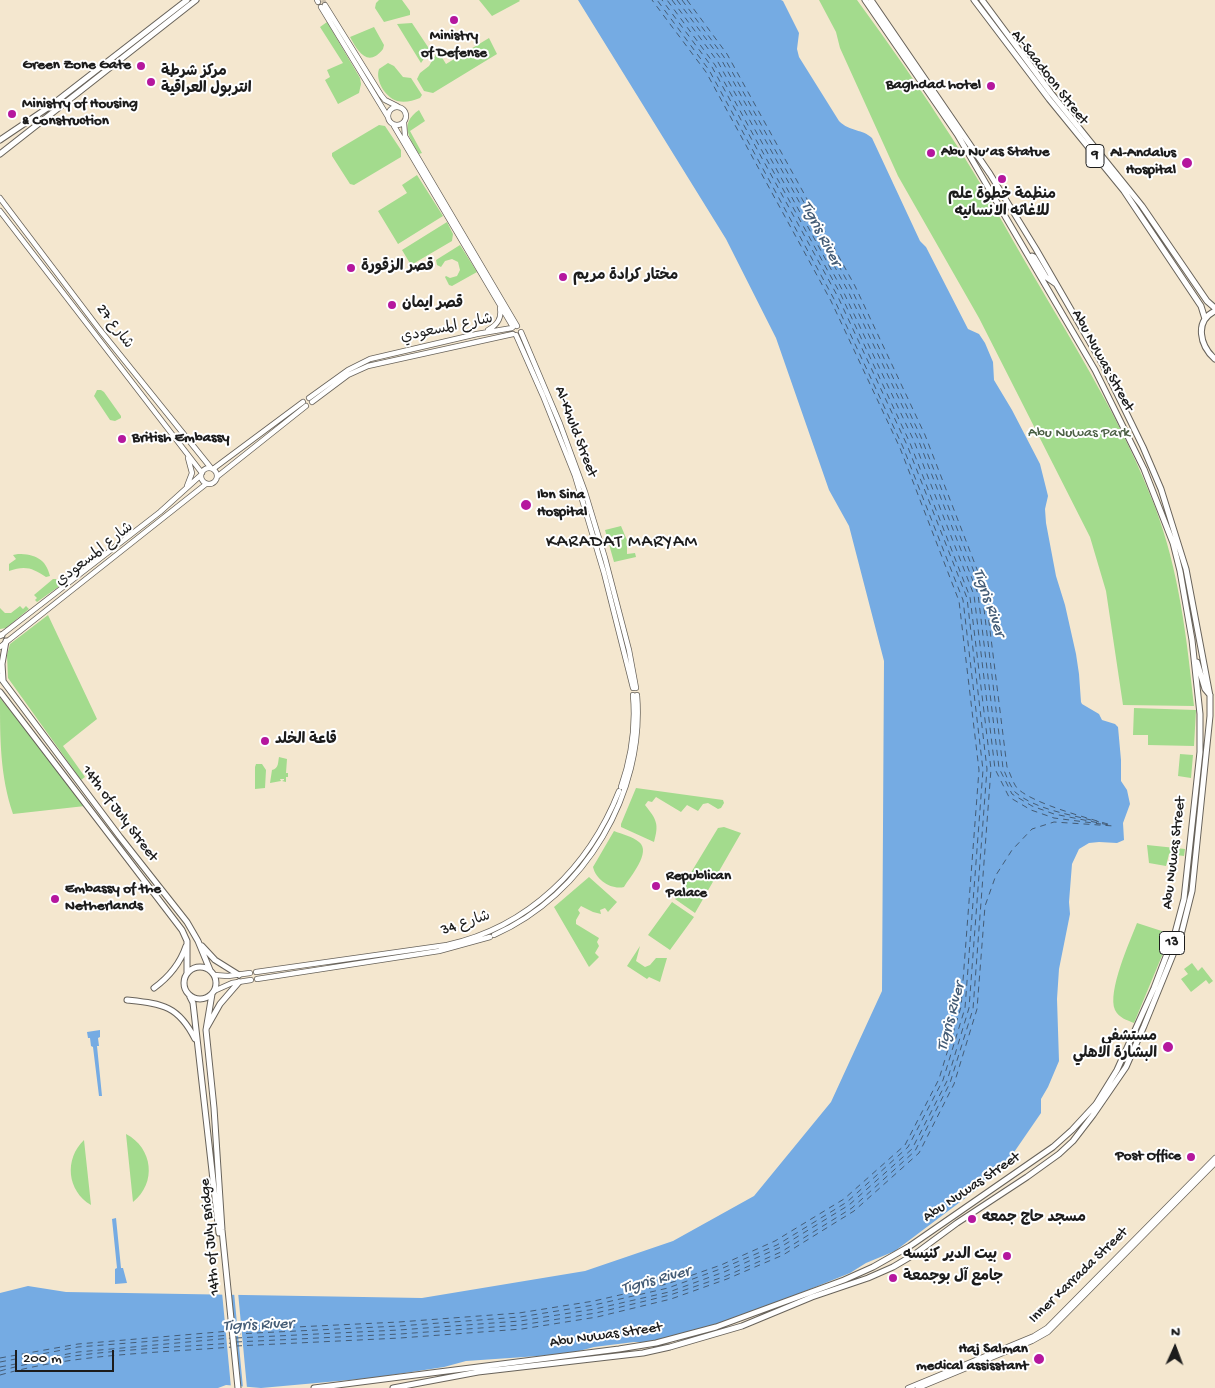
<!DOCTYPE html>
<html>
<head>
<meta charset="utf-8">
<style>
  body { margin:0 }
  #map { position:relative; width:1215px; height:1388px; overflow:hidden; background:#f4e7cf; font-family:"Gochi Hand",sans-serif }
  canvas { display:block }
  .north { position:absolute; left:1150px; top:1323px; width:50px; height:50px; -webkit-text-stroke:4px #fff; paint-order:stroke; rotate:2deg; font-size:14px; font-weight:700; line-height:20px; text-align:center; color:#1c1c1c }
  .north::after { content:''; display:block; margin:auto; width:18px; height:22px; background:#1c1c1c; clip-path:polygon(50% 0,100% 100%,50% 72%,0 100%) }
  .scale { position:absolute; left:15px; top:1350px; width:99px; height:22px; box-sizing:border-box; border:2px solid #1c1c1c; border-top:0; padding-left:6px; font-size:15px; line-height:18px; white-space:nowrap; color:#1c1c1c; -webkit-text-stroke:4px #fff; paint-order:stroke }
</style>
</head>
<body>
<div id="map">
<canvas width="1215" height="1388"></canvas>
<div class="north">N</div>
<div class="scale">200 m</div>
</div>
<script>
const ctx = document.querySelector('canvas').getContext('2d');
ctx.lineJoin = 'round';
function fillPath(path, color) {
  ctx.fillStyle = color;
  ctx.fill(path, 'evenodd');
}
function strokePath(path, color, width, dash) {
  ctx.strokeStyle = color;
  ctx.lineWidth = width;
  ctx.lineCap = dash ? 'butt' : 'round';
  ctx.setLineDash(dash || []);
  ctx.stroke(path);
}
function write(font, color, halo, rows, align = 'center') {
  ctx.font = font + ' "Gochi Hand","Playpen Sans Arabic",sans-serif';
  ctx.lineWidth = 4;
  ctx.setLineDash([]);
  ctx.textBaseline = 'middle';
  ctx.strokeStyle = halo;
  ctx.fillStyle = color;
  for (const [text, x, y, turn = 0] of rows) {
    ctx.save();
    ctx.translate(x, y);
    ctx.rotate((+turn || 0) * Math.PI / 180);
    ctx.textAlign = isNaN(turn) ? turn : align;
    if (halo) ctx.strokeText(text, 0, 0);
    ctx.fillText(text, 0, 0);
    ctx.restore();
  }
}
fillPath(new Path2D(`
  M 379,0 L 402,0 L 410,11 L 410,15 L 384,22 L 375,8 L 376,3 Z
  M 479,0 L 519,0 L 520,1 L 492,16 Z
  M 819,0 L 857,0 C 890,45 922,91 952,138 C 981,182 1006,229 1033,275 C 1077,350 1124,425 1155,507 C 1179,570 1187,639 1194,706 L 1123,705 L 1106,591 L 1090,537 L 979,318 L 898,176 L 840,48 L 836,32 Z
  M 327,22 L 360,78 L 361,84 L 359,93 L 338,104 L 325,80 L 330,77 L 327,70 L 343,63 L 320,27 Z
  M 412,23 L 430,50 L 421,63 L 397,24 Z
  M 374,27 L 384,45 L 383,49 C 368,68 358,52 350,37 Z
  M 489,38 L 497,54 L 433,93 L 424,91 L 417,79 L 420,73 L 429,66 L 438,51 L 446,64 Z
  M 388,63 L 394,66 L 403,77 L 411,78 L 422,95 L 420,98 C 412,101 405,103 397,101 C 385,97 375,80 379,69 Z
  M 419,110 L 425,121 L 410,131 L 422,153 L 419,154 C 409,137 399,124 419,110 Z
  M 379,125 L 385,126 L 401,150 L 401,157 L 354,185 L 350,184 L 332,156 L 332,153 Z
  M 417,175 L 443,216 L 398,244 L 378,211 L 407,193 L 402,185 Z
  M 447,222 L 453,234 L 452,241 L 411,265 L 402,250 Z
  M 460,245 L 477,272 L 452,286 L 449,285 L 445,277 L 446,276 L 450,278 L 457,276 L 460,270 L 458,262 L 452,259 L 445,261 L 441,267 L 437,265 L 436,260 Z
  M 97,390 L 101,390 L 104,392 L 121,416 L 121,418 L 115,421 L 110,420 L 94,396 Z
  M 621,526 L 629,545 L 627,546 L 627,554 L 635,553 L 636,557 L 614,562 L 605,530 Z
  M 18,554 C 35,554 46,559 50,576 L 46,577 C 33,568 25,565 9,571 L 9,564 L 16,559 L 13,555 Z
  M 53,579 L 56,579 L 61,585 L 37,602 L 35,600 L 37,598 L 34,595 Z
  M 20,606 L 23,609 L 26,606 L 29,609 L 6,628 L 0,629 L 0,608 L 5,613 L 11,613 Z
  M 48,615 L 97,719 L 63,746 L 85,777 L 81,780 L 8,678 L 7,655 L 10,644 Z
  M 0,698 L 36,741 L 85,806 L 13,814 C 0,776 0,738 0,698 Z
  M 1134,708 L 1196,710 L 1194,746 L 1148,745 L 1148,735 L 1133,735 Z
  M 1180,754 L 1193,755 L 1191,778 L 1178,776 Z
  M 279,757 L 287,759 L 286,773 L 288,773 L 288,777 L 286,777 L 286,782 L 282,781 L 284,780 L 284,779 L 280,779 L 281,781 L 270,783 L 272,770 C 279,769 278,761 279,757 Z
  M 256,764 L 262,764 L 266,770 L 265,788 L 255,789 L 255,767 Z
  M 636,788 L 723,800 L 724,803 L 721,808 L 718,809 L 708,803 L 703,804 L 698,811 L 687,805 L 681,812 L 656,797 L 652,802 L 648,801 L 645,805 C 657,820 659,824 654,842 L 621,827 L 621,824 Z
  M 724,827 L 741,833 L 695,913 L 675,899 L 718,828 Z
  M 614,831 C 622,834 633,837 639,842 C 652,852 630,877 624,887 C 611,890 596,880 593,867 Z
  M 1147,845 L 1185,849 L 1184,856 L 1169,854 L 1166,866 L 1149,863 Z
  M 589,877 L 617,902 L 608,912 L 605,908 L 600,910 L 601,914 L 593,912 L 581,906 L 578,910 L 580,913 L 576,920 L 576,924 L 599,938 L 597,942 L 599,946 L 595,953 L 599,957 L 589,967 L 554,907 Z
  M 672,902 L 694,917 L 670,950 L 648,935 Z
  M 1137,923 L 1171,934 L 1134,1023 C 1127,1020 1119,1018 1115,1010 C 1107,992 1130,941 1137,923 Z
  M 640,946 L 636,961 L 645,967 L 650,965 L 656,958 L 667,958 L 660,982 L 649,977 L 647,979 L 627,966 Z
  M 1192,963 L 1198,971 L 1202,967 L 1213,981 L 1209,984 L 1206,980 L 1191,992 L 1181,979 L 1188,974 L 1184,969 Z
  M 126,1134 C 153,1148 157,1183 133,1202 Z
  M 84,1140 L 91,1205 C 67,1191 64,1159 84,1140 Z`), '#a3db8d');
fillPath(new Path2D(`
  M 578,0 L 781,0 L 783,1 L 799,33 L 797,49 L 799,57 L 839,121 C 850,132 863,129 872,138 L 920,241 L 926,247 L 968,329 L 979,334 L 985,343 L 993,362 L 994,380 L 1012,410 L 1040,464 L 1048,496 L 1045,509 L 1046,523 L 1056,576 L 1065,605 L 1076,654 L 1079,674 L 1081,702 L 1082,704 L 1099,714 L 1102,720 L 1115,724 L 1118,727 L 1121,760 L 1121,781 L 1127,790 L 1130,804 L 1123,823 L 1124,840 L 1117,843 L 1099,842 L 1089,843 L 1079,849 L 1072,864 L 1069,902 L 1070,914 L 1059,969 L 1057,999 L 1059,1061 L 1048,1087 L 1041,1099 L 1041,1113 L 1008,1161 L 980,1187 L 895,1251 L 866,1263 L 850,1273 L 751,1313 L 681,1336 L 651,1342 L 634,1342 L 594,1347 L 568,1354 L 466,1361 L 444,1367 L 372,1378 L 261,1388 L 226,1385 L 218,1388 L 0,1388 L 0,1293 L 28,1286 L 66,1292 L 422,1298 L 585,1271 L 673,1241 L 754,1196 L 831,1102 L 882,991 L 884,661 L 849,526 L 829,490 L 776,338 L 726,239 Z
  M 100,1030 L 100,1037 L 98,1038 L 99,1046 L 97,1046 L 102,1096 L 99,1096 L 93,1047 L 91,1046 L 90,1038 L 88,1038 L 87,1032 Z
  M 116,1218 L 121,1268 L 123,1268 L 127,1283 L 115,1284 L 115,1269 L 117,1268 L 112,1219 Z`), '#75abe3');
fillPath(new Path2D(`
  M 222,1292 L 231,1292 L 241,1388 L 231,1388 Z
  M 234,1292 L 238,1292 L 247,1388 L 243,1388 Z`), '#f4e7cf');
strokePath(new Path2D(`
  M 672,0 L 718,62 L 844,293 L 914,441 L 974,595 L 995,769 L 1009,797 L 1031,810 L 1054,818 L 1101,824
  M 677,0 L 721,59 L 848,291 L 918,439 L 978,594 L 999,768 L 1012,794 L 1032,806 L 1054,814 L 1109,825
  M 682,0 L 724,57 L 851,288 L 921,437 L 982,592 L 1003,768 C 1006,775 1010,786 1015,792 C 1036,810 1073,815 1099,822
  M 687,0 L 727,54 L 855,286 L 925,435 L 985,590 L 1007,767 C 1010,773 1013,783 1017,788 C 1033,804 1088,818 1111,825
  M 234,1330 L 399,1322 L 519,1313 L 594,1301 L 667,1284 L 721,1265 L 775,1241 L 844,1199 L 905,1145 L 939,1079 L 961,1007 L 979,770 L 959,601 L 900,448 L 831,301 L 706,72 L 652,0
  M 235,1334 L 399,1326 L 520,1317 L 594,1305 L 668,1288 L 723,1268 L 777,1245 L 847,1202 L 908,1147 L 943,1080 L 965,1008 L 983,770 L 963,600 L 903,447 L 834,299 L 709,70 L 657,0
  M 236,1338 L 399,1330 L 520,1321 L 595,1309 L 669,1292 L 724,1272 L 779,1248 L 849,1205 L 912,1149 L 947,1081 L 969,1008 L 987,769 L 967,598 L 907,445 L 838,297 L 712,67 L 662,0
  M 236,1342 L 400,1334 L 521,1325 L 596,1313 L 670,1295 L 726,1276 L 781,1252 L 852,1208 L 915,1151 L 950,1083 L 973,1009 L 991,769 L 970,597 L 910,443 L 841,295 L 715,65 L 667,0
  M 236,1346 L 400,1338 L 522,1329 L 597,1317 L 671,1299 L 727,1279 L 783,1255 L 854,1211 L 919,1153 L 954,1084 L 977,1009 L 985,906 L 996,875 L 1012,850 L 1032,829 L 1054,822 L 1114,826
  M 0,1358 L 78,1344 L 230,1331
  M 0,1362 L 78,1347 L 231,1335
  M 0,1367 L 78,1352 L 232,1338
  M 0,1371 C 73,1350 157,1349 232,1343
  M 0,1375 C 73,1354 156,1353 232,1347`), '#445c76', 1, [6, 5]);
strokePath(new Path2D(`
  M 323,0 L 325,5`), '#c9beab', 4.5, [4.5, 2]);
const secondary = new Path2D(`
  M 317,0 L 318,2
  M 325,5 L 381,95 L 385,100 L 397,106
  M 321,7 L 388,117
  M388 116a9 9 0 1 1 18 0a9 9 0 1 1-18 0Z
  M 404,123 L 405,136 L 517,326
  M 394,126 L 513,327
  M 0,198 L 100,330 L 211,468
  M 0,211 L 202,473
  M 488,330 C 497,325 502,319 500,308
  M 521,332 L 560,424 L 585,492 L 605,558 L 629,650 L 636,688
  M 516,335 L 543,396 L 575,476 L 604,573 L 633,688
  M 309,398 L 348,370 L 370,359 L 477,334 L 512,328
  M 312,402 L 348,375 L 368,366 L 513,334
  M201 476a8 8 0 1 1 16 0a8 8 0 1 1-16 0Z
  M 213,469 L 303,402
  M 218,476 L 306,406
  M 187,486 L 192,473 L 188,458
  M 0,636 L 160,512 L 201,475
  M 0,647 L 206,484
  M 621,787 C 631,758 636,727 633,695
  M 494,935 C 585,895 645,793 637,695
  M 256,972 L 447,945 C 529,927 589,867 619,791
  M 214,975 L 228,976 L 250,973
  M 257,979 L 439,951 L 490,937
  M 214,991 L 232,983 L 251,980
  M 908,1388 L 1034,1336 L 1047,1328 L 1215,1158
  M 918,1388 L 1032,1341 L 1048,1332 L 1215,1163`);
const primary = new Path2D(`
  M 974,0 L 1049,99 L 1124,191 L 1201,306 L 1205,319
  M 982,0 L 1051,93 L 1142,206 L 1207,301 L 1215,308
  M 0,140 L 49,107 L 187,0
  M 0,154 L 196,0
  M 1030,258 L 1032,256 L 1034,257 L 1046,277 L 1056,284
  M 1215,311 C 1194,321 1200,346 1215,359
  M 0,635 L 2,635
  M 1197,662 L 1205,689 L 1210,695
  M 0,677 L 120,837 L 187,922 L 198,941 L 210,970
  M 3,680 L 2,664 L 6,641
  M 0,692 L 182,930 L 187,941 L 187,973
  M 202,946 L 215,960 L 239,975
  M184 983a16 16 0 1 1 32 0a16 16 0 1 1-32 0Z
  M 154,988 C 169,977 180,964 186,946
  M 212,994 L 206,1030 L 214,1108 L 222,1230 L 238,1388
  M 190,997 L 193,1003 L 219,1233
  M 127,1000 C 162,1004 178,1005 195,1039
  M 207,1027 L 220,1004 L 239,982
  M 314,1388 L 619,1349 L 656,1343 L 716,1327 L 844,1280 L 873,1267 L 910,1246 L 1053,1147 L 1072,1130 L 1096,1104 L 1117,1070 L 1154,988 L 1175,933 L 1184,899 L 1200,752 L 1200,714 L 1192,640 L 1180,571 L 1173,543 L 1144,469 L 1095,370 L 957,134 L 865,0
  M 393,1388 L 478,1372 L 643,1353 L 670,1347 L 742,1326 L 812,1297 L 868,1278 L 893,1267 L 915,1254 L 957,1223 L 1027,1177 L 1059,1154 L 1073,1141 L 1093,1115 L 1126,1067 L 1144,1026 L 1181,935 L 1192,891 L 1210,716 L 1210,696 L 1186,569 L 1161,489 L 1143,447 L 1103,365 L 1036,249 L 990,174 L 871,0`);
strokePath(secondary, '#68635b', 6);
strokePath(primary, '#68635b', 7);
strokePath(secondary, '#fff', 4.5);
strokePath(primary, '#fff', 5);
for (const [x, y, r, color] of [
  [454,20,5,"#b5179e"],
  [141,66,5,"#b5179e"],
  [151,82,5,"#b5179e"],
  [991,86,5,"#b5179e"],
  [12,114,5,"#b5179e"],
  [931,153,5,"#b5179e"],
  [1187,163,6,"#b5179e"],
  [1002,179,5,"#b5179e"],
  [351,268,5,"#b5179e"],
  [563,277,5,"#b5179e"],
  [392,305,5,"#b5179e"],
  [122,439,5,"#b5179e"],
  [526,505,6,"#b5179e"],
  [265,741,5,"#b5179e"],
  [656,886,5,"#b5179e"],
  [55,899,5,"#b5179e"],
  [1168,1047,6,"#b5179e"],
  [1191,1157,5,"#b5179e"],
  [972,1219,5,"#b5179e"],
  [1007,1256,5,"#b5179e"],
  [893,1278,5,"#b5179e"],
  [1039,1359,6,"#b5179e"]
]) {
  const dot = new Path2D();
  dot.arc(x, y, r, 0, 2 * Math.PI);
  ctx.fillStyle = color;
  ctx.fill(dot);
  strokePath(dot, '#fff', 2);
}
for (const [x, y, w] of [
  [1095,156,18],
  [1172,943,25]
]) {
  const box = new Path2D();
  box.roundRect(x - w / 2, y - 11.5, w, 23, 4);
  ctx.fillStyle = '#fff';
  ctx.fill(box);
  strokePath(box, '#1c1c1c', 1);
}
write('bold 14px', '#1c1c1c', null, [
  ["9",1095,156],
  ["13",1172,943]
]);
write('bold 15px', '#1c1c1c', '#fff', [
  ["Ministry",454,37,"center"],
  ["of Defense",454,54,"center"],
  ["Green Zone Gate",131,66,"right"],
  ["مركز شرطة",161,73],
  ["انتربول العراقية",161,90],
  ["Baghdad hotel",981,86,"right"],
  ["Ministry of Housing",22,105],
  ["& Construction",22,122],
  ["Abu Nu’as Statue",941,153],
  ["Al-Andalus",1176,154,"right"],
  ["Hospital",1176,171,"right"],
  ["منظمة خطوة علم",1002,196,"center"],
  ["للاغاثه الانسانيه",1002,213,"center"],
  ["قصر الزقورة",361,268],
  ["مختار كرادة مريم",573,277],
  ["قصر ايمان",402,305],
  ["British Embassy",132,439],
  ["Ibn Sina",537,496],
  ["Hospital",537,513],
  ["قاعة الخلد",275,741],
  ["Republican",666,877],
  ["Palace",666,894],
  ["Embassy of the",65,890],
  ["Netherlands",65,907],
  ["مستشفى",1157,1038,"right"],
  ["البشارة الاهلي",1157,1055,"right"],
  ["Post Office",1181,1157,"right"],
  ["مسجد حاج جمعه",982,1219],
  ["بيت الدير كنيسه",997,1256,"right"],
  ["جامع آل بوجمعة",903,1278],
  ["Haj Salman",1028,1350,"right"],
  ["medical assisstant",1028,1367,"right"]
], 'left');
write('15px', '#1c1c1c', '#fff', [
  ["Al-Saadoon Street",1049,78,52],
  ["شارع 27",114,327,53],
  ["شارع المسعودي",447,329,-12],
  ["Abu Nuwas Street",1102,361,61],
  ["Al-Khuld Street",575,432,69],
  ["شارع المسعودي",95,555,-38],
  ["14th of July Street",119,814,53],
  ["Abu Nuwas Street",1175,853,-83],
  ["شارع 34",466,924,-18],
  ["Abu Nuwas Street",972,1188,-34],
  ["14th of July Bridge",211,1237,-95],
  ["Inner Karrada Street",1079,1276,-44],
  ["Abu Nuwas Street",606,1336,-8]
]);
write('15px', '#4b5f44', '#fff', [
  ["Abu Nuwas Park",1079,434]
]);
write('italic 16px', '#445c76', '#fff', [
  ["Tigris River",820,234,63],
  ["Tigris River",988,603,71],
  ["Tigris River",952,1017,-75],
  ["Tigris River",656,1281,-15],
  ["Tigris River",258,1326,-2]
]);
ctx.letterSpacing = '1px';
write('18px', '#1c1c1c', '#fff', [
  ["KARADAT MARYAM",622,543]
]);
ctx.letterSpacing = '0px';
</script>
</body>
</html>
